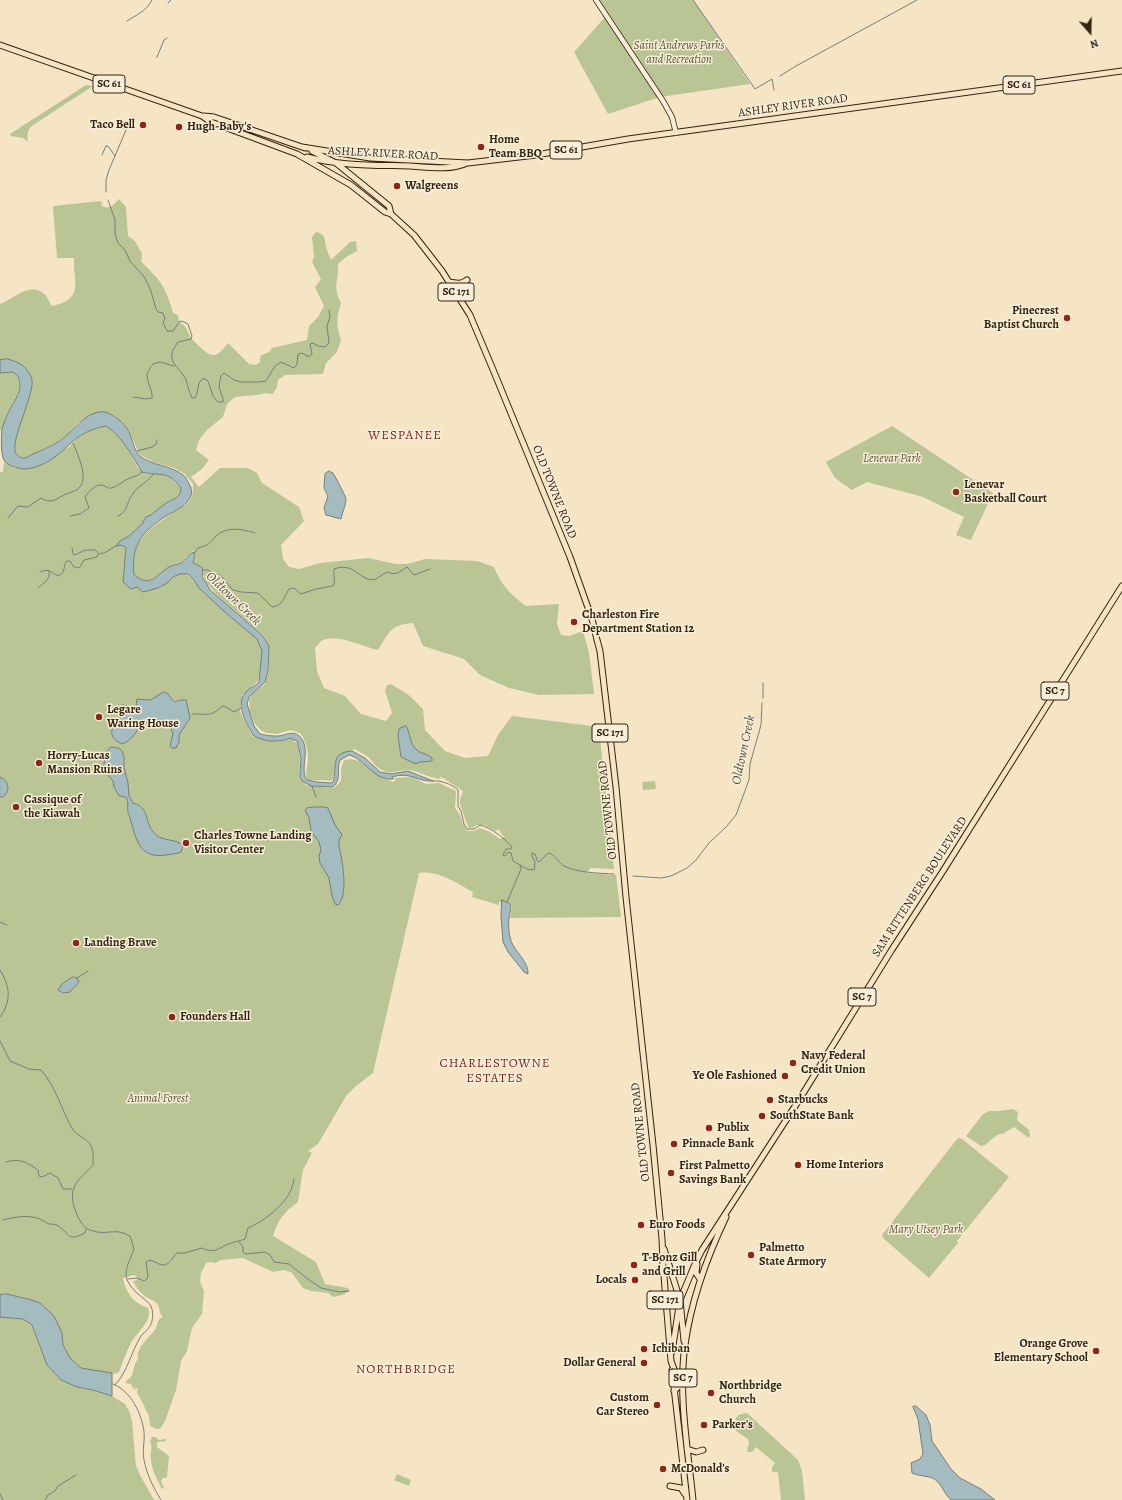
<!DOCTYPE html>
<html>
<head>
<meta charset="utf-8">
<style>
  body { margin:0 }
  #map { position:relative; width:1122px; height:1500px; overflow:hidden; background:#f6e5c4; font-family:Alegreya,serif }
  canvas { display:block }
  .north { position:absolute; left:1070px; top:12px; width:40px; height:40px; -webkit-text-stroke:3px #f9eed9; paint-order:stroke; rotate:160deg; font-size:11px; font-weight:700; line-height:16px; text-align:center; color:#33240f }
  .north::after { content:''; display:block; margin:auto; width:14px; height:18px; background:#33240f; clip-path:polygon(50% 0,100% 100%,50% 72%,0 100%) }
</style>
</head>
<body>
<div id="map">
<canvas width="1122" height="1500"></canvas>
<div class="north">N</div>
</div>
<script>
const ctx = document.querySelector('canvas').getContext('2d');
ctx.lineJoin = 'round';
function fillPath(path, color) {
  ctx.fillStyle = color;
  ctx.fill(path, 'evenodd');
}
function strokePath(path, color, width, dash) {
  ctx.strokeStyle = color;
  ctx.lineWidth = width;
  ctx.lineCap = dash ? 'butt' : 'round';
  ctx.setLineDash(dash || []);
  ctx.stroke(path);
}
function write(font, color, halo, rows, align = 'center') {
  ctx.font = font + ' Alegreya,serif';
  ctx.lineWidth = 3;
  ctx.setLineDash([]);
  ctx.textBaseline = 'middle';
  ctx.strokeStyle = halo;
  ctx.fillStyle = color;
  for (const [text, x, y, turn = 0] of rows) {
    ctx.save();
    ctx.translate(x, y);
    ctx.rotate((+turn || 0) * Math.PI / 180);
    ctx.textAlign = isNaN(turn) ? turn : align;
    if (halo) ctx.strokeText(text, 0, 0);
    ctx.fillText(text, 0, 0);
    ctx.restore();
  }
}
fillPath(new Path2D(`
  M 596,0 L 693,0 L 750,84 L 660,97 L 608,114 L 574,52 L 606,16 Z
  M 86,85 L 93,86 L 33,125 C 27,130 27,134 28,142 L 23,138 L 11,136 L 10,134 Z
  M 119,199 L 126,207 L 128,236 L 135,241 L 142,254 L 141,261 C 146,267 152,272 157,278 C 165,288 170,301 173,313 L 178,315 L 179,322 C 189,328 185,328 190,336 C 192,340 196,343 199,346 C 213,360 217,357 228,343 L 249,364 L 256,365 L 260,362 L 260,356 L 269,352 L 272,348 L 307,340 L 309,326 L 318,317 L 324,306 L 315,287 L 321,279 L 312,262 L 314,257 L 312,237 L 316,232 C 327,234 324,242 327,250 C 328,254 330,257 331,260 L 350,242 L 356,241 L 357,251 L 346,257 L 338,264 C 339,280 332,287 341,303 C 336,318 336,325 341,340 L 337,352 L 326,363 L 323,374 L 285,375 L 278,380 L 277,387 L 273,394 L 266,393 L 257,395 L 235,397 L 227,404 L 223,417 L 207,430 L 199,440 L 196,450 L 209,460 L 202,469 L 191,477 L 199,487 L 220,468 L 248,468 L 257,473 L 262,483 L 299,507 L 304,521 L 281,545 L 283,559 L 289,567 L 299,569 L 320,563 L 368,558 L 396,564 L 407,564 L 425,559 L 477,561 L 494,567 C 501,585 511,595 526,606 L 559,604 L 557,624 L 561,635 L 569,636 L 583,631 L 589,653 L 594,694 L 539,695 L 509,688 L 480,675 L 464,659 L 423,646 L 413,623 C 390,625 390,631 378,650 C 363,647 336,632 321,641 C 319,643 317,646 315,648 L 317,671 L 324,688 L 345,696 L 361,714 L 386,721 L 392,713 L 385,691 L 387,685 L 391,684 L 410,696 L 423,709 L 425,730 L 445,751 L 465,758 L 488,756 L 498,735 L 512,716 L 592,726 L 599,729 L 614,869 L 591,868 L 586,873 L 616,875 L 621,917 L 510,918 L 512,906 L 499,902 L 499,905 L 472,897 L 473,892 C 457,884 439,870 419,873 L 373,1073 L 356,1086 L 346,1096 L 318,1144 L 308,1151 L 312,1153 L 303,1170 L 298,1202 C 285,1211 277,1221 273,1236 L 316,1262 L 325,1284 L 348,1288 L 349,1291 L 343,1295 L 333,1297 L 328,1293 L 311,1291 L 303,1288 L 292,1273 L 285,1270 L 273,1272 L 243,1258 L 220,1260 L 216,1263 L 210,1262 L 206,1263 L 201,1273 L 200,1282 L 204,1291 L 202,1314 L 192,1328 L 187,1351 L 181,1361 L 176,1390 L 165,1421 L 160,1429 L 157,1429 L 150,1426 L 149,1416 L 137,1392 L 138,1389 L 136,1388 L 134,1390 L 131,1384 L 125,1383 C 127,1379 130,1379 132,1375 C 134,1369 134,1364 138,1359 C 136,1346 150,1338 156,1328 C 157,1325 158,1322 159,1319 L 163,1317 C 158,1313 161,1307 156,1303 C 154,1300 151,1300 148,1298 C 142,1294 136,1288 133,1281 L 137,1280 L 137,1277 L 134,1275 L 123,1278 C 126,1293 133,1303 148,1308 C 153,1321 137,1332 131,1343 C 126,1352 123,1362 119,1372 L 114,1374 L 81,1368 L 70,1358 L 63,1345 L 62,1333 L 28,1299 L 7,1294 L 0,1295 L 0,472 L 3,472 L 4,461 L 14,468 L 29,468 L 69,447 C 78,435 92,429 106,426 L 122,439 L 138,468 L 147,474 L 162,474 L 170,477 L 181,488 L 180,494 L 176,498 L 166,503 L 151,515 L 146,517 L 142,524 L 127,538 L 125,556 L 137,587 C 144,586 162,586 168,582 C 170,581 172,578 175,576 C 187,570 193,579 199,588 L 257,639 L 262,651 L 262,663 L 258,681 L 242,695 L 240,711 L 251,734 L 254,737 L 277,742 L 289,738 L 293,740 L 297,744 L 300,757 L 299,779 L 306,785 L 310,786 L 334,788 L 341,781 L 341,769 L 344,760 L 351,759 L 359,761 L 383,778 L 393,782 L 396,780 L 392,778 L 412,777 L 426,784 L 439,783 L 456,791 L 455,808 L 460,815 L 463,824 L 466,829 L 468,831 L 474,831 L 480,828 L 490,832 L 500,839 L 504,837 L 498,829 L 496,831 L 484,825 L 476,825 L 474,827 L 469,828 C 468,827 461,807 460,804 C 459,800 462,795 463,791 L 440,776 L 441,779 C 427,778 421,771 408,770 C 400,769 392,775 384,771 C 377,768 374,764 370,759 C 366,754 359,752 354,749 L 352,751 C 329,754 339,765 332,780 L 330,781 C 323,779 315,782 307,779 C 305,771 308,765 308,757 C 308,749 305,739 300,733 L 291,730 L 277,734 L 267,733 L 262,731 L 255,724 L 250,712 L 249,700 L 253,693 L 265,684 L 269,670 L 269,646 L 263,635 L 220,598 L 207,584 L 203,574 L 204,571 L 202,566 L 193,563 L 196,555 L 193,551 L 181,562 L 169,567 L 162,574 L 150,580 L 142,581 L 134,575 C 129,538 152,527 179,509 C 184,506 190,502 192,496 C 193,493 193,488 193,484 L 185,474 L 174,468 L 153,462 L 139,454 L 129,430 L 115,416 L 105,412 L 90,415 L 78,423 L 67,435 L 54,444 L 23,459 L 15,454 C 12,435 25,407 31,389 L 12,361 L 8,359 L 0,360 L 0,304 C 14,299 29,282 43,293 C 47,295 49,302 52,306 C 85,299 73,282 74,258 L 57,258 L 53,206 L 101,201 L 102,206 C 110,210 113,205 119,199 Z
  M 13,372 L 18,375 C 22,393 15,398 8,412 C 5,418 4,425 1,431 L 0,430 L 0,373 Z
  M 892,426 L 993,493 L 971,540 L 956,535 L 964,517 L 923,497 L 867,482 L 852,490 L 835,478 L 826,462 Z
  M 655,781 L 656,789 L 643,790 L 642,782 Z
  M 1013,1109 L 1018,1112 L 1017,1120 L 1029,1130 L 1030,1136 L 1029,1138 L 1014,1127 L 1004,1133 L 997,1135 L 985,1145 L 981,1146 L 966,1136 L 983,1114 L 990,1111 L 999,1111 Z
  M 959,1138 L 962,1139 L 1009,1177 L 957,1241 L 958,1243 L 929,1278 L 883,1238 L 882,1235 L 957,1139 Z
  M 0,1317 L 23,1319 L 32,1325 L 40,1348 L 77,1387 L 93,1390 L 112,1396 L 125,1404 L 129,1411 L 132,1421 L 136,1466 L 140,1475 L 154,1500 L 0,1500 Z
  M 747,1413 L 798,1460 L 802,1471 L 805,1500 L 781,1500 L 778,1472 L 772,1472 L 772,1467 L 775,1463 L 756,1447 L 752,1452 L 748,1452 L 747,1449 L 749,1444 L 748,1439 L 736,1431 L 732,1425 L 738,1415 Z
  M 152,1437 L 155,1437 L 159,1440 L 166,1439 L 166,1441 L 157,1442 L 157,1447 L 169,1456 L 167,1477 L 166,1478 L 163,1478 L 161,1481 L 164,1488 L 162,1489 C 157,1479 152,1471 151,1460 C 150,1453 153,1447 150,1441 Z
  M 397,1474 L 411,1480 L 409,1486 L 394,1480 Z`), '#bac596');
const water = new Path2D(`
  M 8,359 C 13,361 18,362 22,365 C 26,368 31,375 32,380 C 34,392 17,428 15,444 C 15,448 14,452 17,455 C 23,461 27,457 33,454 C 45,449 57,444 67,435 C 78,426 88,410 105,412 C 113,414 124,423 128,430 C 133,438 133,451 141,457 C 154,466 170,465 183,475 C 185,476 187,479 188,482 C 200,499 179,509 166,516 C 158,521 149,528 143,535 C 134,547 132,561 134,575 C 151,588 155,576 169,567 C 173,565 177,565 181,563 C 185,560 189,555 193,552 L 195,555 L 193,563 L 202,567 L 203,571 L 202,576 L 210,590 L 262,635 L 269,646 L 268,671 L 265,682 L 249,697 L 247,704 L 254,726 L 260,734 C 265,735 270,736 275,736 C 285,737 293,728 301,738 C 311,750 299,770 307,780 L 317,782 L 331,783 L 333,782 C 338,766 329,753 352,751 L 365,758 L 380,772 L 391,774 L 408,771 L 433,781 C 417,782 411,771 392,777 L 393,779 C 374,781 365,759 349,755 L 340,760 C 336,770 342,779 333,787 L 311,786 L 302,781 L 300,778 L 300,773 L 301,758 L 297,741 L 290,738 C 279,743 263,742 253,735 C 246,723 234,702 247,691 C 251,687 256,686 259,682 L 262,651 L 257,639 L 226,613 L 199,588 L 194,580 L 188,574 L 180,574 L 173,577 L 167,583 L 158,588 L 143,592 L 137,587 L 131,589 L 123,582 L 126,547 L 121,545 L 116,546 L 120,541 L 129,536 L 142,524 L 146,517 L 151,515 L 166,503 L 176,498 L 180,494 L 181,488 C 167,469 161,477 142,472 C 132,456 123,437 106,426 C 94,428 83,433 73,441 C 60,454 43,469 23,469 C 17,468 8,466 4,460 C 1,456 1,435 2,430 C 3,424 6,418 8,413 C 11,406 16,400 18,394 C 21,387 20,382 18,376 L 13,372 L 0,373 L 0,360 Z
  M 329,471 L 333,473 C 335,476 346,497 346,499 C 346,506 342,512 341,519 L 326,515 L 324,508 L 328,496 L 324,488 L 325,474 Z
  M 164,692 L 167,693 C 179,708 171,699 186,700 L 190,718 L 179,735 L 179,742 L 176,748 L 172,748 L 170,746 L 173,734 L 169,723 C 163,720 160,720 154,720 C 137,721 137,739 122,744 C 115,741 108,735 114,726 C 118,722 117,726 119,721 C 121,716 119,711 122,705 C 127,705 131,709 136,706 L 137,699 L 150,700 Z
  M 406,726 C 411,734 409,744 417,750 C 421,754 426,753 432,758 L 432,761 L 420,762 L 416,764 L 401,757 L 398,736 L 399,729 Z
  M 111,747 L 119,748 L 122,751 L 124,756 L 124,767 L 128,783 L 129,796 L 133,803 C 150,807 144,823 155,834 C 163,842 177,838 183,846 L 181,852 C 177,854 171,854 166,855 C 139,859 136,839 130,818 C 130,816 128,814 128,812 C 127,807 129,803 126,797 L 119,796 L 114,787 L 113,781 L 103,769 L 106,753 Z
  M 0,777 C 9,781 11,790 3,797 L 0,797 Z
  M 314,807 L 325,807 L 328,808 L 335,825 L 342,835 L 339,840 L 339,846 C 342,859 349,895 338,905 L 335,904 L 332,896 L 329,878 L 320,863 L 319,856 L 321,850 L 319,842 L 311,831 L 309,818 L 305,810 L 307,808 Z
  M 502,900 L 510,904 C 512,908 509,914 509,919 C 508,925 509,934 511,941 C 515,952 529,962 528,974 L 524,972 L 508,952 L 503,942 L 501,916 Z
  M 73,977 L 77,978 L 79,982 L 70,992 L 63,993 L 58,990 L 62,984 Z
  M 7,1294 L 28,1299 L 40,1303 L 54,1316 L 62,1333 L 63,1345 L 70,1358 L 81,1368 L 112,1373 L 112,1396 L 93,1390 L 77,1387 L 61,1380 L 47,1365 L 32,1325 L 23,1319 L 0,1317 L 0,1295 Z
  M 916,1406 L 926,1415 L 930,1425 L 932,1441 L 951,1469 L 960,1478 L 981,1489 L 995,1500 L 951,1500 C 945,1495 943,1487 937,1481 C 931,1475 920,1477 912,1473 L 911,1463 L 920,1459 L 923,1454 L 918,1419 L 913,1407 Z`);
fillPath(water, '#a4bcc0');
strokePath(water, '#777f79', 1);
strokePath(new Path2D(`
  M 693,0 L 755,89 L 772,79 L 774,90
  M 168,3 L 171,0
  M 127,21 C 136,15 147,11 152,0
  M 157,57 L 164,40 L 167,38
  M 780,76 L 796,66 L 917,0
  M 102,155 L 106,146 L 108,146 L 115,156
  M 106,192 L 106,180 L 109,170 L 126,130
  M 108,200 L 115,220 L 115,234 L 118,243 L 125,250 L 130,261 L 145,278 L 151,291 L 156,309 L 158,312 L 163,313 L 165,319 L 163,322 L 167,331 L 173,331 L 180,321 L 184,322 L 188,324 L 192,336 L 191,339 L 178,342 C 163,362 179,365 186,380 C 188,386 189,392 192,398 L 196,397 L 199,383 L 203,378 L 208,381 L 213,396 L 218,402 L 223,402 L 223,399 L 219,387 L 221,376 L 224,373 L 234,380 L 241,382 L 258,382 L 266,381 L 275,366 L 281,362 L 294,368 L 297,364 L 298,354 L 302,353 L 309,357 L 312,354 L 310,344 L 313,343 L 318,346 L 325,347 L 329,343 L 327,326 L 330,317 L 329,310
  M 133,397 L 146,399 L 152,398 C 153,390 147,384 147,375 C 147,372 151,367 153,364 L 160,362 L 174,366
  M 137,451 L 152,447 L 156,444 L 157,440
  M 70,516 L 80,514 L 89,508 L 85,497 C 88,492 96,484 102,485 C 106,486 107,489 111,488 C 117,487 123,481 128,479 C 133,476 137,477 142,472
  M 118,516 C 128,511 126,504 132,495 C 137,486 150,481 153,474
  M 8,518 L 18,506 L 28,507 L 41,498 C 51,504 55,500 64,495 C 68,493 73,492 78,489 C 90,479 78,457 74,445 L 71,442
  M 72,548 L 73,554 L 75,555 L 85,550 L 95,550 L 98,553
  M 194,554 L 198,548 C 209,545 209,544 216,536 C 227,526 242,529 255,533
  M 202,570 L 207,570 L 221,576 L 233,590 L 241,592 L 258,593 L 272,607 C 283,606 284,597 289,589 L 294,588 L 301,594 L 316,589 L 333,586 C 336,580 333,576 334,569 C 356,561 361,584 376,579 C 379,577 383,574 387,572 C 396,576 399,572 407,567 L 414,575 L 430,569
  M 40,572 C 50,568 50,572 58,576 C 67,572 62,566 67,561 L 70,561 L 73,566 L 77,568 L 80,567 L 84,560 L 97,557 L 98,554 L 104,553 L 116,546
  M 38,588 C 43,583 51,580 49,571
  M 763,683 L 763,698
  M 193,714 C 199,713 207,716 213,713 C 218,711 219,707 224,706 L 234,712 L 241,708
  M 432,781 C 440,780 452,784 458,790 L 458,806 L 461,811 L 464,824 L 467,829 L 474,829 L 480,825 C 492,828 504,838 512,847 L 511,849 L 506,849 L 503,855 L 505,856 L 508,852 L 511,853 L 513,861 L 527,869 L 534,870 L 535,862 L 532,856 L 532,853 L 535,854 L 537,860 L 539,862 L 547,854 L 550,853 C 556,857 560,864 564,866 C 579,873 598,873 614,874
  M 312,786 L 316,797
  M 633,876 L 661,878 L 671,876 L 687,868 L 696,860 L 709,843 L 726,827 L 736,815 L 749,780 L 750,764 L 761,725 L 762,703
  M 507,902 L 521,869 L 520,865
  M 0,922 L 7,925
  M 0,970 C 10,986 12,1001 0,1017
  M 77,978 L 88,971
  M 0,1041 L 10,1061 L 29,1069 L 41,1070 C 57,1088 61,1110 73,1130 C 78,1136 88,1139 91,1146 C 94,1152 93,1159 93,1165 C 87,1172 77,1179 74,1188 C 69,1199 77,1220 86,1228 C 88,1230 94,1231 97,1232 C 112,1234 115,1228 130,1236 L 134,1249 C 127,1268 119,1276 137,1293 C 141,1297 148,1301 151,1306 C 153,1310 153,1317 152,1321 C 151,1327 145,1332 141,1336 C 131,1352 128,1371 115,1385
  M 6,1162 C 19,1158 27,1162 38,1170 L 39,1176 L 42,1177 L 50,1173 L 58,1178 L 63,1189 L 72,1189
  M 3,1220 C 14,1217 26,1215 37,1218 C 41,1219 45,1222 49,1224 C 51,1224 56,1224 58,1226 C 70,1232 65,1243 85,1233 L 86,1229
  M 239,1242 L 243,1247 L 243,1252 L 246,1254 L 265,1252 L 270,1255 L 274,1262 L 289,1264 L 309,1280 L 321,1288 L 339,1292 L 349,1291
  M 128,1279 L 137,1278 L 144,1281 L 147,1279 L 148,1276 L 146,1262 C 153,1257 157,1266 165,1265 C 169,1264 174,1256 177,1253 L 185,1253 L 202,1248 C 216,1255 220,1246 232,1243 C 237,1241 240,1241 245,1239 L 248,1228 C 266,1220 292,1201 294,1179
  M 113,1384 C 131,1391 142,1414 144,1432 C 145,1441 142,1451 144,1460 C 147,1475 153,1487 161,1500
  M 0,1494 L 3,1500
  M 45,1500 L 48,1495 L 55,1491 L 58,1486 L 76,1475`), '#777f79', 1);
const secondary = new Path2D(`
  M 596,0 L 663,101 L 672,117 L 676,133`);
const primary = new Path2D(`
  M 0,45 L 202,116 L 211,122 L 297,154 L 351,185 L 385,212 L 391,214
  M 204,116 L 214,117 L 305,148
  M 302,147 L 370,158 L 468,163 L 536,155 L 628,139 L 1122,71
  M 312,151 L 336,163 L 389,206 L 391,214
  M 307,157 C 340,166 374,165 409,166 C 427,167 450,171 467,163
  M 391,214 L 414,235 L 425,249 L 442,271 L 470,315 L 494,372 L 570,557 L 592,619 L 597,640 L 600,651 L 616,787 L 626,897 L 653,1145 L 662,1239 L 663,1264 L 671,1361 L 678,1380 L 683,1382 L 674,1391
  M 449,282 C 456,283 461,285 467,280
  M 664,1249 L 680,1300 L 684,1341
  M 697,1264 L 696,1273 L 700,1279
  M 672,1352 L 680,1300 L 695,1264 L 702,1250 L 799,1100 L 891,951 L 943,871 L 1122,586
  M 672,1370 L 687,1500
  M 687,1449 L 696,1452 L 703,1450
  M 670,1486 L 681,1488 L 685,1494
  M 693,1500 C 688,1450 678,1395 685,1345 C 691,1301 707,1257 726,1217`);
strokePath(secondary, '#33240f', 6);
strokePath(primary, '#33240f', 7);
strokePath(secondary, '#f9eed9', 4.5);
strokePath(primary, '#f6e5c4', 5);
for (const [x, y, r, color] of [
  [143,125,4,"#8f2418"],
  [179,127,4,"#8f2418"],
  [481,147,4,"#8f2418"],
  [397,186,4,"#8f2418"],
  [1067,318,4,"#8f2418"],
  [956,492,4,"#8f2418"],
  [574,622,4,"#8f2418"],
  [99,717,4,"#8f2418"],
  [39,763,4,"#8f2418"],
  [16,807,4,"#8f2418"],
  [186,843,4,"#8f2418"],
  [76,943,4,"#8f2418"],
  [172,1017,4,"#8f2418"],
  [793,1063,4,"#8f2418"],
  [785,1076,4,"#8f2418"],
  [770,1100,4,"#8f2418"],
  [762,1116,4,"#8f2418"],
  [709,1128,4,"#8f2418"],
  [674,1144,4,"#8f2418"],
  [798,1165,4,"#8f2418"],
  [671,1173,4,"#8f2418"],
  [641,1225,4,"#8f2418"],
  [751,1255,4,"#8f2418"],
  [634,1265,4,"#8f2418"],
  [635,1280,4,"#8f2418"],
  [644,1349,4,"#8f2418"],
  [1096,1351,4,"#8f2418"],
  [644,1363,4,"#8f2418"],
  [711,1393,4,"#8f2418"],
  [657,1405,4,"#8f2418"],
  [704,1425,4,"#8f2418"],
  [663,1469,4,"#8f2418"]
]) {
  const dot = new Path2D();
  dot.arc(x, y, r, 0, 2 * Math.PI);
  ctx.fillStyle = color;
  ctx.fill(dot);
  strokePath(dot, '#f9eed9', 1.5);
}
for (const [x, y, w] of [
  [109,84,32],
  [1019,85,32],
  [566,150,32],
  [456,292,36],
  [1055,691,28],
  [610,733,36],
  [862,997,28],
  [665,1300,36],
  [683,1378,28]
]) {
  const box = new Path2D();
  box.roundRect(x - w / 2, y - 9, w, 18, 3);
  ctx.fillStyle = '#f9eed9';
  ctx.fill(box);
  strokePath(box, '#33240f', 1);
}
write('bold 11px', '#33240f', null, [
  ["SC 61",109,84],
  ["SC 61",1019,85],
  ["SC 61",566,150],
  ["SC 171",456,292],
  ["SC 7",1055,691],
  ["SC 171",610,733],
  ["SC 7",862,997],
  ["SC 171",665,1300],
  ["SC 7",683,1378]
]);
write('italic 12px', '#5c5438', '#f9eed9', [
  ["Saint Andrews Parks",679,46],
  ["and Recreation",679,60],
  ["Lenevar Park",892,459],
  ["Animal Forest",158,1099],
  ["Mary Utsey Park",926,1230]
]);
write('12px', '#33240f', '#f9eed9', [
  ["ASHLEY RIVER ROAD",793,106,-8],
  ["ASHLEY RIVER ROAD",383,154,3],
  ["OLD TOWNE ROAD",554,492,68],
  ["OLD TOWNE ROAD",608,810,-96],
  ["SAM RITTENBERG BOULEVARD",920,887,-57],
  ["OLD TOWNE ROAD",641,1132,-96]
]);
write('bold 12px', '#33240f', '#f9eed9', [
  ["Taco Bell",135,125,"right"],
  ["Hugh-Baby's",187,127],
  ["Home",489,140],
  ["Team BBQ",489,154],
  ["Walgreens",405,186],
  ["Pinecrest",1059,311,"right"],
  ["Baptist Church",1059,325,"right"],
  ["Lenevar",964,485],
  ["Basketball Court",964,499],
  ["Charleston Fire",582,615],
  ["Department Station 12",582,629],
  ["Legare",107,710],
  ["Waring House",107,724],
  ["Horry-Lucas",47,756],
  ["Mansion Ruins",47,770],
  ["Cassique of",24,800],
  ["the Kiawah",24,814],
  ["Charles Towne Landing",194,836],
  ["Visitor Center",194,850],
  ["Landing Brave",84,943],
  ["Founders Hall",180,1017],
  ["Navy Federal",801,1056],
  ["Credit Union",801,1070],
  ["Ye Ole Fashioned",777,1076,"right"],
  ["Starbucks",778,1100],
  ["SouthState Bank",770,1116],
  ["Publix",717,1128],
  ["Pinnacle Bank",682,1144],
  ["Home Interiors",806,1165],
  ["First Palmetto",679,1166],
  ["Savings Bank",679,1180],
  ["Euro Foods",649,1225],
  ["Palmetto",759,1248],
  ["State Armory",759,1262],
  ["T-Bonz Gill",642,1258],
  ["and Grill",642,1272],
  ["Locals",627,1280,"right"],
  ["Orange Grove",1088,1344,"right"],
  ["Elementary School",1088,1358,"right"],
  ["Ichiban",652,1349],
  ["Dollar General",636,1363,"right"],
  ["Northbridge",719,1386],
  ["Church",719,1400],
  ["Custom",649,1398,"right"],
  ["Car Stereo",649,1412,"right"],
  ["Parker's",712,1425],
  ["McDonald's",671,1469]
], 'left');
ctx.letterSpacing = '1px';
write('13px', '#7a1f14', '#f9eed9', [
  ["WESPANEE",405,436],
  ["CHARLESTOWNE",495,1064],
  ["ESTATES",495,1079],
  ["NORTHBRIDGE",406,1370]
]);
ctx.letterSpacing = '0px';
write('italic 13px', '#555244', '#f9eed9', [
  ["Oldtown Creek",233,599,44],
  ["Oldtown Creek",744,750,-78]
]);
</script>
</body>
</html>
